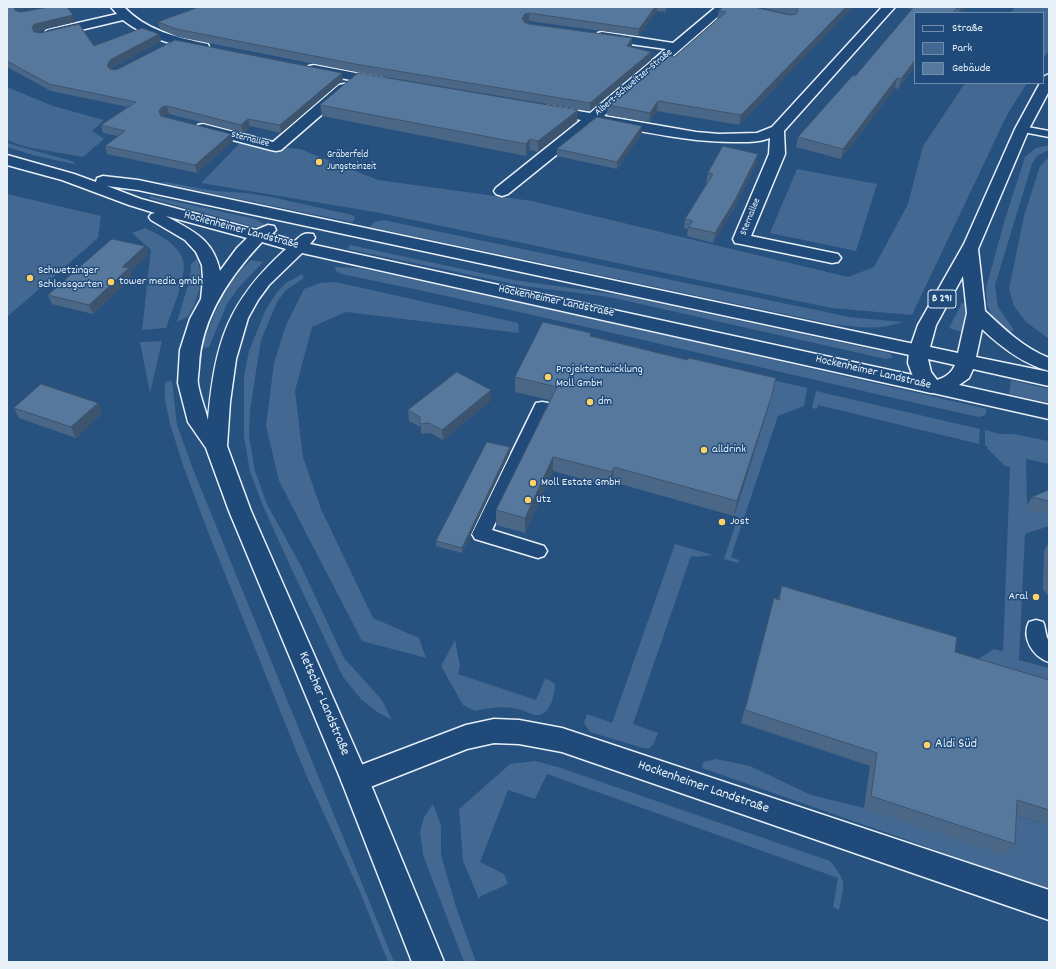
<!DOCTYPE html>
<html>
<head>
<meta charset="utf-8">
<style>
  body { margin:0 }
  #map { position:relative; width:1056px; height:969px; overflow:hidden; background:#27517f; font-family:Dekko,sans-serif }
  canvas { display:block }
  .frame { position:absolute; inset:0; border:8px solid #e8f1f8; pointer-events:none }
  .legend { position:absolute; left:914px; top:12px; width:130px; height:72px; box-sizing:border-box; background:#1f4a7a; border:1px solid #6f8dac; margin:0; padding:5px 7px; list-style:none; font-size:12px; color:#e8f1f8 }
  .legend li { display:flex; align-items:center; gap:8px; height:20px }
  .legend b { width:20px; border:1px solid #6f8dac }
</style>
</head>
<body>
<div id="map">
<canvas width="1056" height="969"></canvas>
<div class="frame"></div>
<ul class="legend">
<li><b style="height:5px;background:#1f4a7a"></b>Straße</li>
<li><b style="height:11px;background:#436891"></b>Park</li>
<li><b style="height:11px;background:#57789d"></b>Gebäude</li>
</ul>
</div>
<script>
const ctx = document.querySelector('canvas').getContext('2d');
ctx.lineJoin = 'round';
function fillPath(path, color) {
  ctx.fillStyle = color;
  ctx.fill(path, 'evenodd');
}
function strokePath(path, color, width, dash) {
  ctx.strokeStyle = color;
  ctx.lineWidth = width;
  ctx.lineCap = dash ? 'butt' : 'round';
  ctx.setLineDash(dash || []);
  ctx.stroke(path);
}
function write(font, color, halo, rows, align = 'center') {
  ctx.font = font + ' Dekko,sans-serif';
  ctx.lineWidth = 3;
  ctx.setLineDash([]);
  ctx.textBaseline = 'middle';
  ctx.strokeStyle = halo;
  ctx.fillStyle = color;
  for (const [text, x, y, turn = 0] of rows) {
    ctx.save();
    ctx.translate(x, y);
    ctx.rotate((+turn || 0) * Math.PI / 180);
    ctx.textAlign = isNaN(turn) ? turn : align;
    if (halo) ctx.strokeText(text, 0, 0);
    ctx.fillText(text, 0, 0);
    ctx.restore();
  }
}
fillPath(new Path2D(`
  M 1015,7 L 1049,7 L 1049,50 L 1043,59 L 1043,13 L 1011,13 Z
  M 965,83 L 1027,83 L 1007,115 L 912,315 L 831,308 L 375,212 L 201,183 L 240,143 L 300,149 L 378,180 L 532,201 L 848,277 L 874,267 L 908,204 L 923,146 Z
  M 7,87 L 53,106 L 104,120 L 92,131 L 104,139 L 83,157 L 26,147 L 7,140 Z
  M 7,143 L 75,162 L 73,164 L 33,155 L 7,147 Z
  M 1049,145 L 1049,150 L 1037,156 L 1032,164 L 995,285 L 998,307 L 1014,330 L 1008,333 L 994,320 L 987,305 L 986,288 L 1005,219 L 1025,157 L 1036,148 Z
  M 1049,157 L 1049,339 L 1026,322 L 1014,306 L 1009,289 L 1024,216 L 1040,166 Z
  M 797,169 L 877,184 L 856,251 L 770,233 Z
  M 165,182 L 215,191 L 247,193 L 271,197 L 352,215 L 355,217 L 354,221 L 351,222 L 161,183 Z
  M 7,194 L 101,216 L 98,238 L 7,317 Z
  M 151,196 L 255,219 L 264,224 L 264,225 L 258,228 L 149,198 Z
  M 383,220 L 826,312 L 849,317 L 902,322 C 880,331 855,327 832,324 L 370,227 L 374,222 Z
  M 145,228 C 166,238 191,251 182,278 L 147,282 L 151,250 L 132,233 Z
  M 350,245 L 514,280 L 620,295 L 889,353 L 893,357 L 886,359 L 609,297 L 523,286 L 347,249 Z
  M 197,259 C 205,278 198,299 189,316 L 177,322 L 190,278 L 191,264 Z
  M 251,260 L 263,262 L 239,287 L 227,304 L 209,347 L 204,348 C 203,342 206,335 208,330 C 218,304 230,279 251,260 Z
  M 335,267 L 359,268 L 587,317 L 987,409 L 985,415 L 983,416 L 979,417 C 766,370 555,317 341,274 L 336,271 Z
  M 302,274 L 304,278 L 286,290 L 277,302 L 261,340 L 250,410 L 249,436 L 255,471 L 267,504 L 301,566 L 344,658 L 382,700 L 392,720 L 377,712 L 361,699 L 343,677 L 292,570 L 263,506 L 250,472 L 244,437 L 244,376 L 249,351 L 266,309 L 277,292 L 286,283 Z
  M 336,282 L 518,323 L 519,333 L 346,312 L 312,327 L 295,391 L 303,457 L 321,509 L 373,618 L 419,638 L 426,658 L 362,641 L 279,481 L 266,426 L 274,363 L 286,325 L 304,289 L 320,283 Z
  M 180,283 L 179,292 L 166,328 L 142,330 L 147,285 Z
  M 962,303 L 967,304 L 962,332 L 949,328 Z
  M 595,338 L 807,388 L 804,406 L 778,416 L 731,557 L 739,560 L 738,563 L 724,559 L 738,517 L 734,516 L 767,412 Z
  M 162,341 L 150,393 L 140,342 Z
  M 1011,380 L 1049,389 L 1049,403 L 1009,394 Z
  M 172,381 L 177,425 L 193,469 L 394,962 L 388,962 L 360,892 L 306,775 L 210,537 L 184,468 L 170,424 L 165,400 L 165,382 Z
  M 816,391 L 980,429 L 979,444 L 818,405 L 817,409 L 812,408 Z
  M 985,430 L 1000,434 L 1013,434 L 1049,441 L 1049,464 L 1026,459 L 1027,506 L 1049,512 L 1049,526 L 1025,534 L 1019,660 L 1049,668 L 1049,697 L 969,665 L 994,649 L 1003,651 L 1010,467 L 1005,466 L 988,449 L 987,446 L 985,446 Z
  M 675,544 L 713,555 L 696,557 L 691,556 L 633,724 L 658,733 L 654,743 L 650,748 L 643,748 L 590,732 L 584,723 L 587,714 L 612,723 Z
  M 455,640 L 460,666 L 458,674 L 536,700 L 545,679 L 549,680 L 555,684 C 555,694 551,713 539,715 C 532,716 527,711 521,710 C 506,705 489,708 475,711 L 463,705 L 441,666 Z
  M 716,759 L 750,766 L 811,795 L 864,808 L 1007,812 L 1049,826 L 1049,888 L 993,870 L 702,768 L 703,762 Z
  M 535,761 L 558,767 L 830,861 C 848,883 844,883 839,910 L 833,907 L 838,878 L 547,774 L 535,799 L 508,790 L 480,862 L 504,874 L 508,884 L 481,896 L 479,899 L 463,861 L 459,809 L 510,764 Z
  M 433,804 L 441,825 L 441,855 L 456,907 L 476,962 L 464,962 L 423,855 L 420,832 L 424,817 Z`), '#436891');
const lane = new Path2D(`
  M 1022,126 L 1049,131 L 1049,137 L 1018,131 L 1016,129 L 1018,127 Z
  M 542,402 L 548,403 L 550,407 L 492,530 L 544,546 L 547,551 L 544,556 L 538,558 L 475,539 L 472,534 L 534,407 L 536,403 Z
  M 1036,620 L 1043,622 C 1046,628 1045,636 1049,641 L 1049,662 C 1033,657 1021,638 1029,622 Z`);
const street = new Path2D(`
  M 111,7 L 124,7 C 147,31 176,37 208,44 L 209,47 L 208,50 L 203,51 C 174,45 146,38 123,20 L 51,37 L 47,36 L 45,33 L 47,30 L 117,14 Z
  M 716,7 L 729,7 L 604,116 L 696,132 L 719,134 L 757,133 L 772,127 L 882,7 L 895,7 L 784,131 L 785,154 L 751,236 L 838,254 L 841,258 L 838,262 L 832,263 L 741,244 L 735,243 L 733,239 L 769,154 L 770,138 C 760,142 750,142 739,142 C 691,143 643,131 596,123 L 508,194 L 502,196 L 496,194 L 494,191 L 496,188 L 581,120 L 543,113 L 541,110 L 543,107 L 548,106 L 590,113 L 666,49 L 602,40 L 598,39 L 596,36 L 598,33 L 602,32 L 673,43 Z
  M 314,65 L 382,78 L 387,79 L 389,82 L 387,85 L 382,86 L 309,72 L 307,69 L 309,66 Z
  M 344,84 L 349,85 L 351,88 L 349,91 L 281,150 L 276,151 L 271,150 L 198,131 L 196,128 L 198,125 L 203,124 L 273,142 L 339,85 Z
  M 494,719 L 519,720 L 562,728 L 1049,890 L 1049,920 L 562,752 L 519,744 L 494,743 L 467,749 L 355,793 L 345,789 L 341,780 L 345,771 L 466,725 Z`);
const secondary = new Path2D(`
  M 7,155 L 74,174 L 96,182 L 97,178 L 103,176 L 138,180 L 919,345 L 926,347 L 929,351 L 926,355 L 919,357 L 138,190 L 107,186 L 141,199 L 256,230 L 268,225 L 274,226 L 276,230 L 272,234 L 295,241 C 301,235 304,232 313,234 L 315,238 L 310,244 L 931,379 L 938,381 L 941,386 L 938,391 L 931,393 L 302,253 L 269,285 L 258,300 L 248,318 L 236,359 L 230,402 L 227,446 L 251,511 L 369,780 L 444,962 L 412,962 L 341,780 L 229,511 L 206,448 L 188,422 L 178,383 L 180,350 L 190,319 L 201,299 L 203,279 L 202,265 L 196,252 L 185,240 L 151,220 L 149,217 L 151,214 L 155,213 L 129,205 L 62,180 L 7,165 ZM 166,216 L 247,238 L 237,248 L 220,271 C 213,238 192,231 166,216 ZM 262,242 L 286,249 C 227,302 215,343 208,420 C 205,408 200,396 198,384 C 197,378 199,372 199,366 C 201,318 230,276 262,242 Z`);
const primary = new Path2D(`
  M 1049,74 L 1049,91 L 1029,129 L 978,249 L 985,311 C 1004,329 1024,348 1049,358 L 1049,371 C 1023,364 1001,347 982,329 L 976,357 L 1049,372 L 1049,386 L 973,369 L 969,378 L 959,385 L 1049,405 L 1049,419 L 924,391 L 912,374 L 908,363 L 909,351 L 918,325 L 964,244 L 1015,129 L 1040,83 L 1043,83 L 1043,77 ZM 963,276 L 967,313 L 958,353 L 930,347 L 936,325 ZM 928,359 L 955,365 C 952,373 944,378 937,380 L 931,372 Z`);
strokePath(lane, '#e8f1f8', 3);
strokePath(street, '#e8f1f8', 3);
strokePath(secondary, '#e8f1f8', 3);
strokePath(primary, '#e8f1f8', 3);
fillPath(lane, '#1f4a7a');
fillPath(street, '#1f4a7a');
fillPath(secondary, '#1f4a7a');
fillPath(primary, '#1f4a7a');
fillPath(new Path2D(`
  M 7,7 L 29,7 L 19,9 L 17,11 L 75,22 L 38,31 L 36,32 L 94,46 L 159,34 L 161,41 L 112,68 L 111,69 L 343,80 L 281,133 L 250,126 L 243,133 L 169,114 L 164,115 L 162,116 L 233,141 L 197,173 L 107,154 L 105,146 L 118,136 L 103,133 L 101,125 L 128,107 L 51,91 L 7,67 Z
  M 199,7 L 669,7 L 665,12 L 657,11 L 638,36 L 529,21 L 525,22 L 524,22 L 529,24 L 632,38 L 632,46 L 631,47 L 651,52 L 651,60 L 590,111 L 356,72 L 178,37 L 160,29 L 158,22 Z
  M 760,7 L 853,7 L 739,125 L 657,111 L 649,122 L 607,115 L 608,105 L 674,57 L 717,19 L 719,11 L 790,15 L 793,15 Z
  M 903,7 L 965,7 L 961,13 L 915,13 L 915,66 L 898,89 L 895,88 L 841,159 L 796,147 L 798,137 L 855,76 L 912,9 Z
  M 320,105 L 577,121 L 538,152 L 530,150 L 526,156 L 322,116 Z
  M 642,133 L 617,169 L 557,156 L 557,149 Z
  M 757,163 L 733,210 L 713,243 L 687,236 L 688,229 L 684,228 L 685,219 L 707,183 L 706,183 L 708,173 Z
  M 145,246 L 148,255 L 130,271 L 132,277 L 93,314 L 52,304 L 48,295 Z
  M 591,336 L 687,360 L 776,378 L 767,412 L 734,516 L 613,482 L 611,487 L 553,471 L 525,533 L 496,525 L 496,510 L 550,400 L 515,392 L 515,377 Z
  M 491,400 L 443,440 L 430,433 L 421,434 L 421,427 L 409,421 L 408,410 Z
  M 98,403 L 102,413 L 76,438 L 19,418 L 14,408 Z
  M 510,453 L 462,553 L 436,546 L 436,541 Z
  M 1049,490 L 1049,514 L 1025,509 L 1032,497 Z
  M 1049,542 L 1049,596 L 1043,590 L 1044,551 Z
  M 782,586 L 955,652 L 1049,680 L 1049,826 L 1017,815 L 1015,844 L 1005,856 L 864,808 L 870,766 L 741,723 L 770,613 L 774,598 L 778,599 Z`), '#4b6787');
fillPath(new Path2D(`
  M 13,7 L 29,7 L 19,9 L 16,14 Z
  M 655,7 L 657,7 L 657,11 L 638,36 L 639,29 Z
  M 666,7 L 669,7 L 665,12 Z
  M 846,7 L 853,7 L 739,125 L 741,115 Z
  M 961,7 L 965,7 L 961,13 L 958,13 Z
  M 529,13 L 529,21 L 525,22 L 522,25 L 522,18 L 525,14 Z
  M 73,15 L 75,22 L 38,31 L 35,34 L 32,27 L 35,24 Z
  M 159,34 L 161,41 L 112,68 L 110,73 L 107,66 L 110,60 Z
  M 632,38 L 632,46 L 626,53 L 627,46 Z
  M 651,52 L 651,60 L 590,111 L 590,103 Z
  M 915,60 L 915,66 L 898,89 L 901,79 Z
  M 342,73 L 343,80 L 281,133 L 280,125 Z
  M 897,78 L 895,88 L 841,159 L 843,149 Z
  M 658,101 L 657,111 L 649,122 L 650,113 Z
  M 167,106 L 169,114 L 164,115 L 161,118 L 159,111 L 162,107 Z
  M 578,110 L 577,121 L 538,152 L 538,141 Z
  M 248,119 L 250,126 L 243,133 L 241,125 Z
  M 642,126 L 642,133 L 617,169 L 617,162 Z
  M 231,134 L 233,141 L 197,173 L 195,165 Z
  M 530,139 L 530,150 L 526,156 L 526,144 Z
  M 758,154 L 757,163 L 733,210 L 713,243 L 715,233 Z
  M 145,246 L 148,255 L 130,271 L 132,277 L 93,314 L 89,305 L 122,267 Z
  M 491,390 L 491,400 L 443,440 L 442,430 Z
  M 771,398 L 767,412 L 734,516 L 737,501 Z
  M 98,403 L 102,413 L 76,438 L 71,427 Z
  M 510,447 L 510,453 L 462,553 L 462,548 Z
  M 553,457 L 553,471 L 525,533 L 525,518 Z
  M 614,467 L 613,482 L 611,487 L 612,472 Z`), '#3d546e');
const building = new Path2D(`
  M 7,7 L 13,7 L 16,11 L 21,12 L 49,7 L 67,7 L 73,15 L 35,24 L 32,27 L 34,32 L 40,33 L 79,24 L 94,46 L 142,28 L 159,34 L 110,60 L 107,66 L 110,69 L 116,70 L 175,40 L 342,73 L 280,125 L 248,119 L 241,125 L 167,106 L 162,107 L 159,111 L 161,116 L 231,134 L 195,165 L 105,146 L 125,131 L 101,125 L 136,102 L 49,84 L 7,61 Z
  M 199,7 L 655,7 L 639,29 L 529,13 L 525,14 L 522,18 L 524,22 L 529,24 L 632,38 L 627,46 L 651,52 L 590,103 L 355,64 L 176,29 L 158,22 Z
  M 723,7 L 754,7 L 790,15 L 796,14 L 798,9 L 796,7 L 846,7 L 741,115 L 658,101 L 650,113 L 608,105 L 667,55 L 674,57 L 726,12 L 719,11 Z
  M 914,7 L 961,7 L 960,9 L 957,8 L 953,13 L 915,13 L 915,60 L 901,79 L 897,78 L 843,149 L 798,137 L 853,75 L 855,76 Z
  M 358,73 L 578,110 L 538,141 L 530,139 L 526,144 L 320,105 Z
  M 597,117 L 642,126 L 617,162 L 557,149 Z
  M 723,146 L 758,154 L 735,200 L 715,233 L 688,227 L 693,221 L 685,219 L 713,174 L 708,173 Z
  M 112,239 L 145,246 L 122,267 L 129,268 L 89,305 L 48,295 Z
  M 543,322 L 591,333 L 590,336 L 687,360 L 689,358 L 776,378 L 771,398 L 737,501 L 614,467 L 612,472 L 553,457 L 525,518 L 496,510 L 557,387 L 515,377 Z
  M 457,372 L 491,390 L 442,430 L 429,423 L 420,424 L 420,417 L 408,410 Z
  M 41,384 L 98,403 L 71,427 L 14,408 Z
  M 487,442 L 510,447 L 462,548 L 436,541 Z
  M 1049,490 L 1049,501 L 1032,497 Z
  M 782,586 L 957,637 L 955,652 L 1049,680 L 1049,810 L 1017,800 L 1015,844 L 871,796 L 877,753 L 745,710 L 774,598 L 779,600 Z`);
fillPath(building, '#57789d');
strokePath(building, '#3d546e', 1);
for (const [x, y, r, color] of [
  [319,162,4,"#ffd166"],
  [30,278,4,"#ffd166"],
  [111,282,4,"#ffd166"],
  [548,377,4,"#ffd166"],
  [590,402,4,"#ffd166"],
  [704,450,4,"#ffd166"],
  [533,483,4,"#ffd166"],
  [528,500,4,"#ffd166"],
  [722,522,4,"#ffd166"],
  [1036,597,4,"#ffd166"],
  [927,745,4,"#ffd166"]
]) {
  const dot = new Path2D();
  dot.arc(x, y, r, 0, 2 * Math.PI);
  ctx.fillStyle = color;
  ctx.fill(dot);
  strokePath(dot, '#1f4a7a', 1.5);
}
write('10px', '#e8f1f8', '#1f4a7a', [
  ["Albert-Schweitzer-Straße",634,83,-40],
  ["Sternallee",250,140,14],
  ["Sternallee",751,217,-68]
]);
write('10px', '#e8f1f8', '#1f4a7a', [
  ["Gräberfeld",327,156],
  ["Jungsteinzeit",327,168]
], 'left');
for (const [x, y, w] of [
  [942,299,28]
]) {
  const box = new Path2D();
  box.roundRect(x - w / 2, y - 9, w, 18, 3);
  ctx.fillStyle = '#1f4a7a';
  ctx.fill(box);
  strokePath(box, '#e8f1f8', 1);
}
write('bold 11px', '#e8f1f8', null, [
  ["B 291",942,299]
]);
write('12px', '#e8f1f8', '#1f4a7a', [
  ["Hockenheimer Landstraße",241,231,15],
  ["Hockenheimer Landstraße",556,302,12],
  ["Hockenheimer Landstraße",873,373,13]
]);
write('12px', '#e8f1f8', '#1f4a7a', [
  ["Schwetzinger",38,271],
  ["Schlossgarten",38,285],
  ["tower media gmbh",119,282],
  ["Projektentwicklung",556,370],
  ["Moll GmbH",556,384],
  ["dm",598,402],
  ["alldrink",712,450],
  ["Moll Estate GmbH",541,483],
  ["Utz",536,500],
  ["Jost",730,522],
  ["Aral",1028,597,"right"]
], 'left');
write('14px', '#e8f1f8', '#1f4a7a', [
  ["Ketscher Landstraße",323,704,67],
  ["Hockenheimer Landstraße",703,788,19]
]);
write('14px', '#e8f1f8', '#1f4a7a', [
  ["Aldi Süd",935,745]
], 'left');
</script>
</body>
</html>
